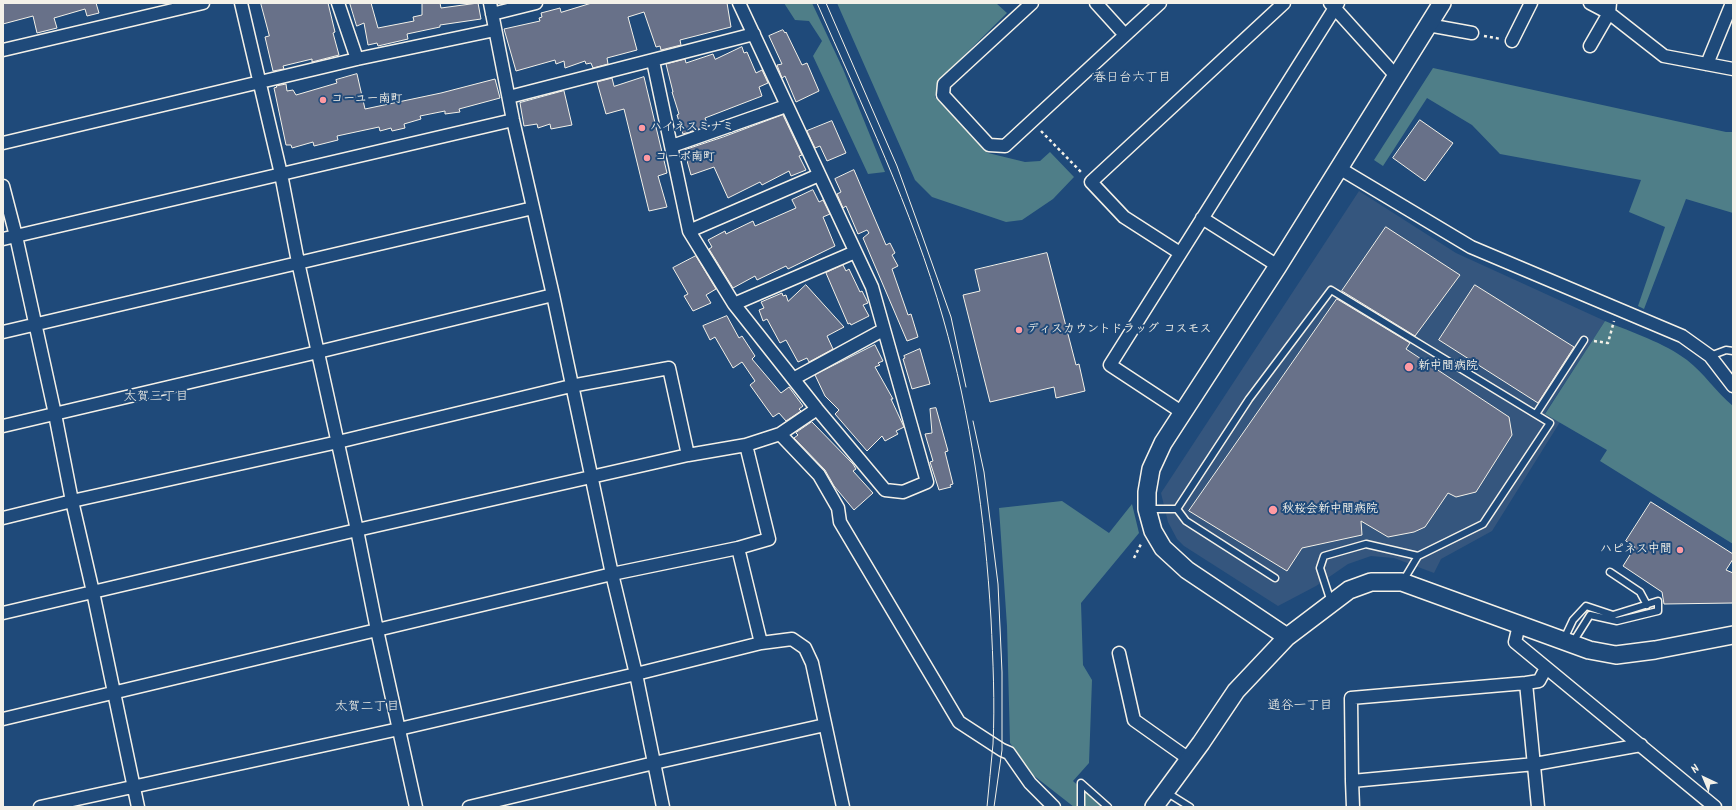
<!DOCTYPE html>
<html>
<head>
<meta charset="utf-8">
<style>
  body { margin:0 }
  #map { position:relative; width:1736px; height:810px; overflow:hidden; background:#1f4a7a; font-family:Kalam,sans-serif }
  canvas { display:block }
  .frame { position:absolute; inset:0; border:4px solid #f4f1e8; pointer-events:none }
  .north { position:absolute; left:1684px; top:758px; width:40px; height:40px; -webkit-text-stroke:3px #1f4a7a; paint-order:stroke; rotate:316deg; font-size:11px; font-weight:700; line-height:16px; text-align:center; color:#f4f1e8 }
  .north::after { content:''; display:block; margin:auto; width:14px; height:18px; background:#f4f1e8; clip-path:polygon(50% 0,100% 100%,50% 72%,0 100%) }
</style>
</head>
<body>
<div id="map">
<canvas width="1736" height="810"></canvas>
<div class="frame"></div>
<div class="north">N</div>
</div>
<script>
const ctx = document.querySelector('canvas').getContext('2d');
ctx.lineJoin = 'round';
function fillPath(path, color) {
  ctx.fillStyle = color;
  ctx.fill(path, 'evenodd');
}
function strokePath(path, color, width, dash) {
  ctx.strokeStyle = color;
  ctx.lineWidth = width;
  ctx.lineCap = dash ? 'butt' : 'round';
  ctx.setLineDash(dash || []);
  ctx.stroke(path);
}
function write(font, color, halo, rows, align = 'center') {
  ctx.font = font + ' Kalam,"Klee One",sans-serif';
  ctx.lineWidth = 4;
  ctx.setLineDash([]);
  ctx.textBaseline = 'middle';
  ctx.strokeStyle = halo;
  ctx.fillStyle = color;
  for (const [text, x, y, turn = 0] of rows) {
    ctx.save();
    ctx.translate(x, y);
    ctx.rotate((+turn || 0) * Math.PI / 180);
    ctx.textAlign = isNaN(turn) ? turn : align;
    if (halo) ctx.strokeText(text, 0, 0);
    ctx.fillText(text, 0, 0);
    ctx.restore();
  }
}
fillPath(new Path2D(`
  M 1359,191 L 1456,253 L 1605,321 L 1545,413 L 1560,422 L 1492,531 L 1441,559 L 1434,573 L 1394,558 L 1371,556 L 1348,564 L 1316,586 L 1278,606 L 1184,546 L 1177,539 L 1168,522 L 1161,493 Z`), '#35567e');
fillPath(new Path2D(`
  M 784,3 L 812,3 L 843,69 L 885,172 L 868,174 L 813,56 L 822,41 L 809,21 L 795,20 Z
  M 837,3 L 996,3 L 1007,13 L 939,80 L 935,97 L 988,153 L 1025,162 L 1040,161 L 1050,152 L 1074,177 L 1053,199 L 1022,220 L 1006,222 L 932,197 L 915,180 Z
  M 1433,68 L 1726,132 L 1733,132 L 1733,213 L 1686,199 L 1644,309 L 1638,306 L 1665,227 L 1629,212 L 1641,180 L 1500,154 L 1472,125 L 1427,98 L 1383,166 L 1374,160 Z
  M 1605,321 C 1631,332 1665,343 1687,360 C 1704,373 1716,392 1733,406 L 1733,544 L 1600,461 L 1607,450 L 1545,414 Z
  M 1062,501 L 1109,533 L 1132,504 L 1139,533 L 1081,603 L 1083,665 L 1092,680 L 1089,763 L 1073,781 L 1102,807 L 1074,807 L 1033,775 L 1010,743 L 1007,626 L 999,508 Z`), '#4f7e88');
const building = new Path2D(`
  M 3,3 L 96,3 L 99,13 L 87,16 L 85,9 L 54,18 L 57,28 L 37,33 L 33,16 L 3,24 Z
  M 261,3 L 328,3 L 335,32 L 333,33 L 339,55 L 312,62 L 312,59 L 283,66 L 284,69 L 273,71 L 265,37 L 269,36 Z
  M 350,3 L 371,3 L 378,28 L 414,21 L 413,17 L 422,15 L 422,3 L 440,3 L 441,8 L 478,3 L 481,19 L 440,25 L 440,27 L 407,34 L 408,39 L 378,46 L 377,43 L 368,45 L 364,23 L 357,26 Z
  M 592,3 L 727,3 L 731,27 L 680,40 L 681,45 L 661,50 L 660,46 L 656,47 L 644,12 L 628,17 L 637,50 L 607,58 L 608,64 L 593,68 L 591,63 L 586,64 L 585,61 L 565,68 L 564,61 L 556,64 L 555,60 L 516,71 L 504,29 L 540,21 L 539,18 L 542,17 L 541,13 L 560,8 L 561,12 Z
  M 783,30 L 785,33 L 786,32 L 802,65 L 807,63 L 819,91 L 796,102 L 785,76 L 782,78 L 777,65 L 782,64 L 769,36 Z
  M 742,47 L 744,53 L 747,52 L 756,73 L 762,70 L 768,83 L 759,87 L 762,96 L 705,118 L 708,126 L 683,134 L 677,115 L 679,114 L 672,92 L 673,92 L 666,64 L 685,59 L 686,63 L 713,54 L 715,59 Z
  M 357,74 L 365,109 L 441,93 L 495,79 L 500,98 L 459,109 L 460,112 L 445,114 L 445,111 L 420,116 L 421,119 L 404,124 L 405,128 L 392,131 L 391,128 L 380,131 L 379,127 L 337,136 L 338,140 L 314,146 L 313,142 L 292,148 L 291,145 L 286,145 L 274,88 L 277,87 L 276,86 L 286,84 L 287,91 L 293,90 L 296,95 L 337,83 L 336,80 Z
  M 644,77 L 667,173 L 658,176 L 667,207 L 649,211 L 624,109 L 606,114 L 597,82 L 612,78 L 614,86 Z
  M 564,91 L 572,125 L 551,129 L 550,124 L 538,128 L 537,124 L 524,126 L 520,103 Z
  M 783,115 L 802,155 L 799,156 L 806,170 L 791,176 L 789,171 L 762,185 L 760,182 L 728,198 L 714,167 L 691,175 L 684,150 L 723,137 Z
  M 1420,120 L 1453,143 L 1425,181 L 1393,158 Z
  M 832,121 L 846,153 L 827,161 L 820,146 L 815,148 L 807,131 Z
  M 854,170 L 886,245 L 890,243 L 895,253 L 892,255 L 898,266 L 892,269 L 908,315 L 911,314 L 918,337 L 907,341 L 863,238 L 869,233 L 867,230 L 858,234 L 846,206 L 843,208 L 837,194 L 841,192 L 835,179 Z
  M 813,190 L 819,202 L 823,200 L 830,214 L 823,217 L 835,246 L 788,269 L 786,266 L 757,280 L 755,276 L 733,288 L 709,249 L 712,247 L 708,240 L 725,231 L 726,234 L 753,221 L 755,226 L 796,208 L 792,200 Z
  M 1386,227 L 1460,275 L 1415,336 L 1342,291 Z
  M 1047,253 L 1076,365 L 1079,364 L 1085,391 L 1056,398 L 1054,387 L 990,402 L 963,295 L 980,291 L 975,270 Z
  M 696,256 L 716,289 L 706,295 L 711,303 L 693,311 L 684,296 L 688,294 L 673,268 Z
  M 843,265 L 846,271 L 849,269 L 860,292 L 862,291 L 868,303 L 863,305 L 869,316 L 851,325 L 850,323 L 848,324 L 826,273 Z
  M 806,285 L 844,327 L 827,336 L 833,349 L 809,362 L 807,358 L 798,362 L 786,340 L 780,343 L 767,319 L 763,321 L 759,310 L 764,308 L 761,302 L 782,293 L 783,296 L 786,295 L 788,301 Z
  M 1475,285 L 1574,347 L 1538,403 L 1439,340 Z
  M 1337,299 L 1410,343 L 1406,349 L 1509,417 L 1512,435 L 1476,492 L 1456,497 L 1448,493 L 1425,527 L 1414,532 L 1388,537 L 1361,521 L 1362,535 L 1302,548 L 1287,571 L 1189,511 Z
  M 727,316 L 739,338 L 742,336 L 755,356 L 752,359 L 781,393 L 789,387 L 803,406 L 799,409 L 801,411 L 786,421 L 779,413 L 773,417 L 765,406 L 750,385 L 755,381 L 742,362 L 733,368 L 715,337 L 710,340 L 703,326 Z
  M 875,345 L 883,361 L 878,363 L 880,365 L 875,367 L 893,399 L 891,399 L 904,427 L 896,431 L 898,434 L 885,441 L 882,436 L 867,451 L 835,414 L 839,410 L 825,396 L 815,375 Z
  M 920,349 L 930,384 L 912,389 L 903,359 L 905,358 L 904,356 Z
  M 936,408 L 948,451 L 945,452 L 953,484 L 950,485 L 951,487 L 939,490 L 930,462 L 933,461 L 925,434 L 932,433 L 930,409 Z
  M 812,422 L 853,464 L 856,469 L 853,471 L 873,493 L 854,510 L 834,486 L 825,470 L 794,438 L 798,435 L 796,433 Z
  M 1651,502 L 1733,554 L 1733,559 L 1726,570 L 1733,573 L 1733,603 L 1664,604 L 1662,592 L 1623,566 L 1635,547 L 1626,541 Z`);
fillPath(building, '#687189');
strokePath(building, '#f4f1e8', 1);
const lane = new Path2D(`
  M 1710,356 L 1726,350 L 1733,351
  M 1536,414 L 1584,340
  M 1149,509 L 1177,509 L 1249,399 L 1331,290 L 1550,423 L 1483,524 L 1418,556
  M 1177,509 L 1186,521 L 1275,578
  M 1610,572 L 1640,592 L 1647,605
  M 1331,602 L 1320,568 L 1324,556 L 1366,544 L 1418,556 L 1403,581
  M 1564,639 L 1573,620 L 1586,606 L 1613,615 L 1658,601 L 1658,611 L 1617,621 L 1590,615 L 1573,642
  M 1166,792 L 1190,807
  M 1081,807 L 1081,783 L 1108,807`);
const street = new Path2D(`
  M 241,3 L 281,174 L 298,262 L 357,530 L 377,630 L 416,807
  M 338,3 L 357,59
  M 490,3 L 513,120 L 553,295 L 612,574 L 636,674 L 663,807
  M 1032,3 L 944,84 L 943,95 L 989,145 L 1005,146 L 1160,3
  M 1096,3 L 1125,35
  M 1330,3 L 1396,76
  M 1590,3 L 1609,13 L 1664,56 L 1733,69
  M 492,14 L 536,3
  M 1428,25 L 1472,33
  M 1512,41 L 1531,3
  M 1590,46 L 1609,13 L 1610,3
  M 3,50 L 203,3
  M 653,61 L 689,231 L 734,304 L 817,409 L 885,490 L 903,492 L 927,482 L 872,287 L 739,3
  M 1707,64 L 1732,3
  M 509,97 L 754,34
  M 3,143 L 357,59 L 495,30
  M 672,146 L 786,106
  M 1339,168 L 1471,247 L 1682,336 L 1710,356 L 1733,386
  M 3,186 L 16,236 L 55,414 L 72,501 L 93,592 L 138,807
  M 1202,218 L 1278,266
  M 689,231 L 819,175
  M 3,239 L 513,120
  M 1180,253 L 1124,217 L 1091,182 L 1284,3
  M 734,304 L 855,252
  M 3,332 L 533,208
  M 793,379 L 883,330
  M 1183,413 L 1110,365 L 1338,3
  M 3,426 L 318,352 L 553,295
  M 780,434 L 819,475 L 838,508 L 840,522 L 959,722 L 1002,750 L 1009,753 L 1030,783 L 1054,807
  M 3,518 L 72,501 L 338,442 L 571,386 L 669,368 L 688,455
  M 738,548 L 761,643
  M 3,613 L 357,530 L 688,455 L 746,445 L 780,434 L 817,409
  M 1519,625 L 1515,642 L 1715,807
  M 1119,653 L 1134,720 L 1189,759
  M 3,719 L 612,574 L 738,548 L 769,539 L 746,445
  M 1352,781 L 1351,698 L 1526,683
  M 40,807 L 399,729 L 636,674 L 761,643 L 792,639 L 805,648 L 812,663 L 843,807
  M 469,807 L 654,763 L 825,725
  M 1353,807 L 1352,781 L 1535,764 L 1641,745
  M 1538,807 L 1526,683 L 1539,681 L 1546,668`);
const secondary = new Path2D(`
  M 1287,637 L 1187,570 L 1163,548 L 1153,531 L 1147,509 L 1147,492 L 1151,469 L 1163,443 L 1278,266 L 1442,3
  M 1154,807 L 1201,743 L 1236,691 L 1287,637 L 1349,590 L 1371,582 L 1402,582 L 1589,650 L 1616,655 L 1655,650 L 1733,635`);
strokePath(lane, '#f4f1e8', 9);
strokePath(street, '#f4f1e8', 15);
strokePath(secondary, '#f4f1e8', 20);
strokePath(new Path2D(`
  M 1484,36 L 1501,39
  M 1041,131 L 1082,173
  M 1594,341 L 1608,343 L 1614,321
  M 1134,558 L 1142,542`), '#f4f1e8', 2.5, [3, 3]);
strokePath(lane, '#1f4a7a', 6);
strokePath(street, '#1f4a7a', 12);
strokePath(secondary, '#1f4a7a', 17);
strokePath(new Path2D(`
  M 817,3 C 862,106 912,209 943,318 C 971,416 985,517 991,619 C 993,661 995,703 993,744 C 991,765 989,786 987,807
  M 826,3 L 897,166 L 922,235 L 951,317 L 966,387
  M 973,421 L 984,472 L 998,584 L 1002,672 L 1002,750 L 994,807`), '#f4f1e8', 1);
for (const [x, y, r, color] of [
  [323,100,4,"#ff9aa2"],
  [642,128,4,"#ff9aa2"],
  [647,158,4,"#ff9aa2"],
  [1019,330,4,"#ff9aa2"],
  [1409,367,5,"#ff9aa2"],
  [1273,510,5,"#ff9aa2"],
  [1680,550,4,"#ff9aa2"]
]) {
  const dot = new Path2D();
  dot.arc(x, y, r, 0, 2 * Math.PI);
  ctx.fillStyle = color;
  ctx.fill(dot);
  strokePath(dot, '#1f4a7a', 1.5);
}
write('bold 12px', '#f4f1e8', '#1f4a7a', [
  ["コーユー南町",331,100],
  ["ハイネスミナミ",650,128],
  ["コーポ南町",655,158],
  ["ディスカウントドラッグ コスモス",1027,330],
  ["新中間病院",1418,367],
  ["秋桜会新中間病院",1282,510],
  ["ハピネス中間",1672,550,"right"]
], 'left');
write('13px', '#f4f1e8', '#1f4a7a', [
  ["春日台六丁目",1132,79],
  ["太賀三丁目",156,398],
  ["通谷一丁目",1300,707],
  ["太賀二丁目",367,708]
]);
</script>
</body>
</html>
